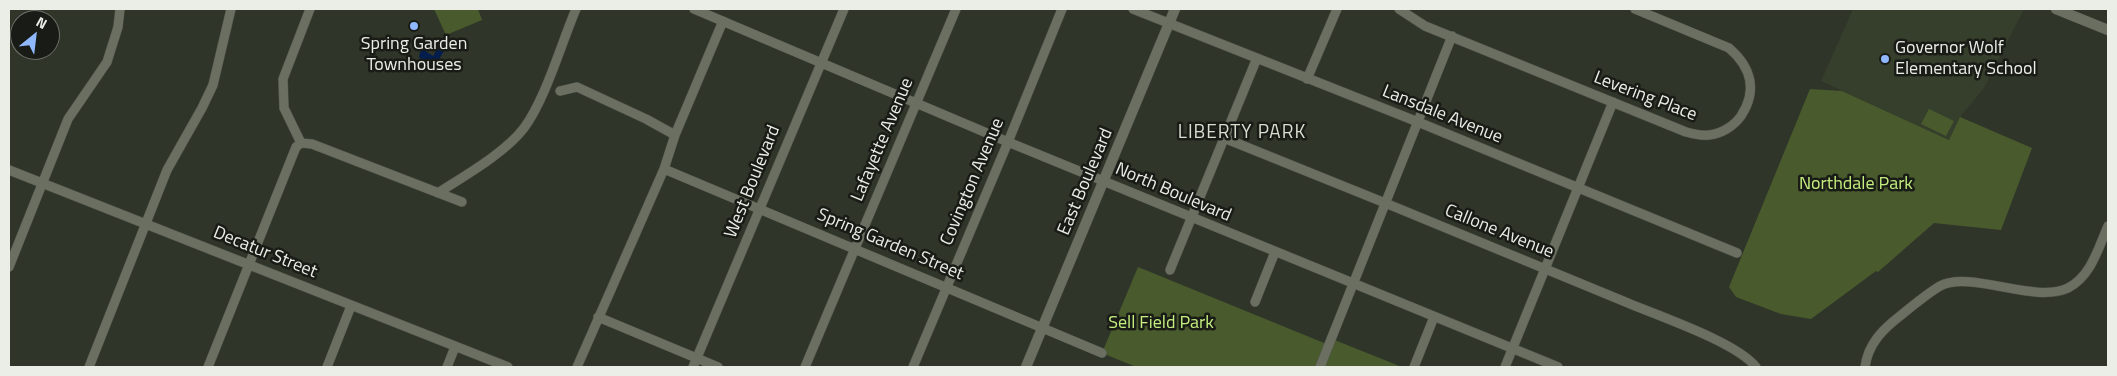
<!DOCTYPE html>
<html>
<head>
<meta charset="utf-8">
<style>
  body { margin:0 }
  #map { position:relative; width:2117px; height:376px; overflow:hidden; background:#303529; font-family:"Titillium Web",sans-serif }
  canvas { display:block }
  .frame { position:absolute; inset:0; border:10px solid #eaeee6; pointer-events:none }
  .north { position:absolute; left:10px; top:10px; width:50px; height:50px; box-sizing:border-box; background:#191b16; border:1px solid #6d6f69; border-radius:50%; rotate:29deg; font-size:14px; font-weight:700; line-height:20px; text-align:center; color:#eaeee6 }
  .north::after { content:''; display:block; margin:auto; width:18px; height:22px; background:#8fb8fd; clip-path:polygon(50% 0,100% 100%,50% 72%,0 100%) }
</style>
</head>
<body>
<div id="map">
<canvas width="2117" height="376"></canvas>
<div class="frame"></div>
<div class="north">N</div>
</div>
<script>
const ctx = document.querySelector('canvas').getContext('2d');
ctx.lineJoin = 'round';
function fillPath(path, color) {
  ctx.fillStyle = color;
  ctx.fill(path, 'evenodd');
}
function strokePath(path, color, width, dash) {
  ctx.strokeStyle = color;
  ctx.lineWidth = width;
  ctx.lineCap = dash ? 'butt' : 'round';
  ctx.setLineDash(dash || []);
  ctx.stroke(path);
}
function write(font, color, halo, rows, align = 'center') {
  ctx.font = font + ' "Titillium Web",sans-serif';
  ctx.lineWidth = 5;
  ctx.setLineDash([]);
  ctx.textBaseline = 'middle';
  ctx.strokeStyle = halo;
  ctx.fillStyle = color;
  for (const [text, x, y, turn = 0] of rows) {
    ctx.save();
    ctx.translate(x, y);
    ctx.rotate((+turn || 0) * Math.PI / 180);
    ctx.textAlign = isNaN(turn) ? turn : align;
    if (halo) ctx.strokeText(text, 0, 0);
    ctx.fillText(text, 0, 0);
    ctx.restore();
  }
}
fillPath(new Path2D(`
  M 1853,9 L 2024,9 L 1984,88 L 1960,117 L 1949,140 L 1821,81 Z`), '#363e2c');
fillPath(new Path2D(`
  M 434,9 L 478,9 L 482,20 L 446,35 Z
  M 1810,89 L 1842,91 L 1949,140 L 1960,117 L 2032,148 L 2001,230 L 1934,223 L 1878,272 L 1876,271 L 1811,319 L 1781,314 L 1736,297 L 1729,287 Z
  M 1929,109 L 1954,121 L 1946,136 L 1921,124 Z
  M 1138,267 L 1329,345 L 1332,339 L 1402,367 L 1136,367 L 1102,353 Z`), '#495b2d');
fillPath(new Path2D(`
  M 438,48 L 444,51 L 436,64 C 428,65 424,62 419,57 L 420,52 L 424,50 L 433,56 Z`), '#031e4d');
const minor = new Path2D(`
  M 694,9 L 1008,142 L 1558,367
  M 1133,9 L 1418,122 L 1737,253
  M 1399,9 L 1425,26 L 1686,132 C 1693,134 1701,136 1709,135 C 1721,134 1734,126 1741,116 C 1758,90 1751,67 1729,48 L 1635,9
  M 1307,79 L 1337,9
  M 560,91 L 577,87 L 646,119 L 675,135
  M 1224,138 C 1359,192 1494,247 1628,303 C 1661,317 1736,342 1756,367
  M 301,143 L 312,144 L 462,202
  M 301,143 L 284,108 L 283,79 L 310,9
  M 664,169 L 1102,353
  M 9,170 L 508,367
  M 438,193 C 464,176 505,153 524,128 C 546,98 561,44 576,9
  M 9,267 L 68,119 L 107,62 L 118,27 L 120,9
  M 1170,270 L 1257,58
  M 1255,302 L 1275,252
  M 598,317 L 718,367
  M 89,367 L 167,170 L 202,108 L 213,85 L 231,9
  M 208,367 L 296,147 L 301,143
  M 327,367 L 351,306
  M 447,367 L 455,347
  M 577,367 L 664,169 L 675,135 L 723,21
  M 693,367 L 844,9
  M 805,367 L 956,9
  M 913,367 L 1008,142 L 1062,9
  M 1320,367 L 1452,36
  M 1414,367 L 1434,317
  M 1505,367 L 1613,102
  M 1865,367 C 1868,344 1883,329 1900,316 C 1911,307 1928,293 1940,286 C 1971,270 2034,304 2068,288 C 2091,276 2098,249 2108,226`);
const tertiary = new Path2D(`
  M 2056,9 L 2108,30
  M 1026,367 L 1175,9`);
strokePath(minor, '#4f5349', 10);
strokePath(tertiary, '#4f5349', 11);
strokePath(minor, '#6a6f62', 9);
strokePath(tertiary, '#6a6f62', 10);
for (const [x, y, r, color] of [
  [414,26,5,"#8fb8fd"],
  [1885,59,5,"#8fb8fd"]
]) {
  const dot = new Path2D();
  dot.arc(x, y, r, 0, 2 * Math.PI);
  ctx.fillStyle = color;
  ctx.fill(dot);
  strokePath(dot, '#191b16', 2);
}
write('18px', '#eaeee6', '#191b16', [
  ["Spring Garden",414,45],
  ["Townhouses",414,66],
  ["Governor Wolf",1895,49,"left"],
  ["Elementary School",1895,70,"left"]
]);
write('18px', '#eaeee6', '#191b16', [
  ["Levering Place",1645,97,21],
  ["Lansdale Avenue",1442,115,22],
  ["Lafayette Avenue",883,140,-67],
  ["West Boulevard",753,182,-68],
  ["Covington Avenue",973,182,-67],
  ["East Boulevard",1086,182,-67],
  ["North Boulevard",1173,193,23],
  ["Callone Avenue",1499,232,22],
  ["Spring Garden Street",890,245,23],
  ["Decatur Street",265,253,22]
]);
write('18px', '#c4ee7e', '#191b16', [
  ["Northdale Park",1856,185],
  ["Sell Field Park",1161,324]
]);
ctx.letterSpacing = '1px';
write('19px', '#d8decf', '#191b16', [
  ["LIBERTY PARK",1242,133]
]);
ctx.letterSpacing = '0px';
</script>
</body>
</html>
